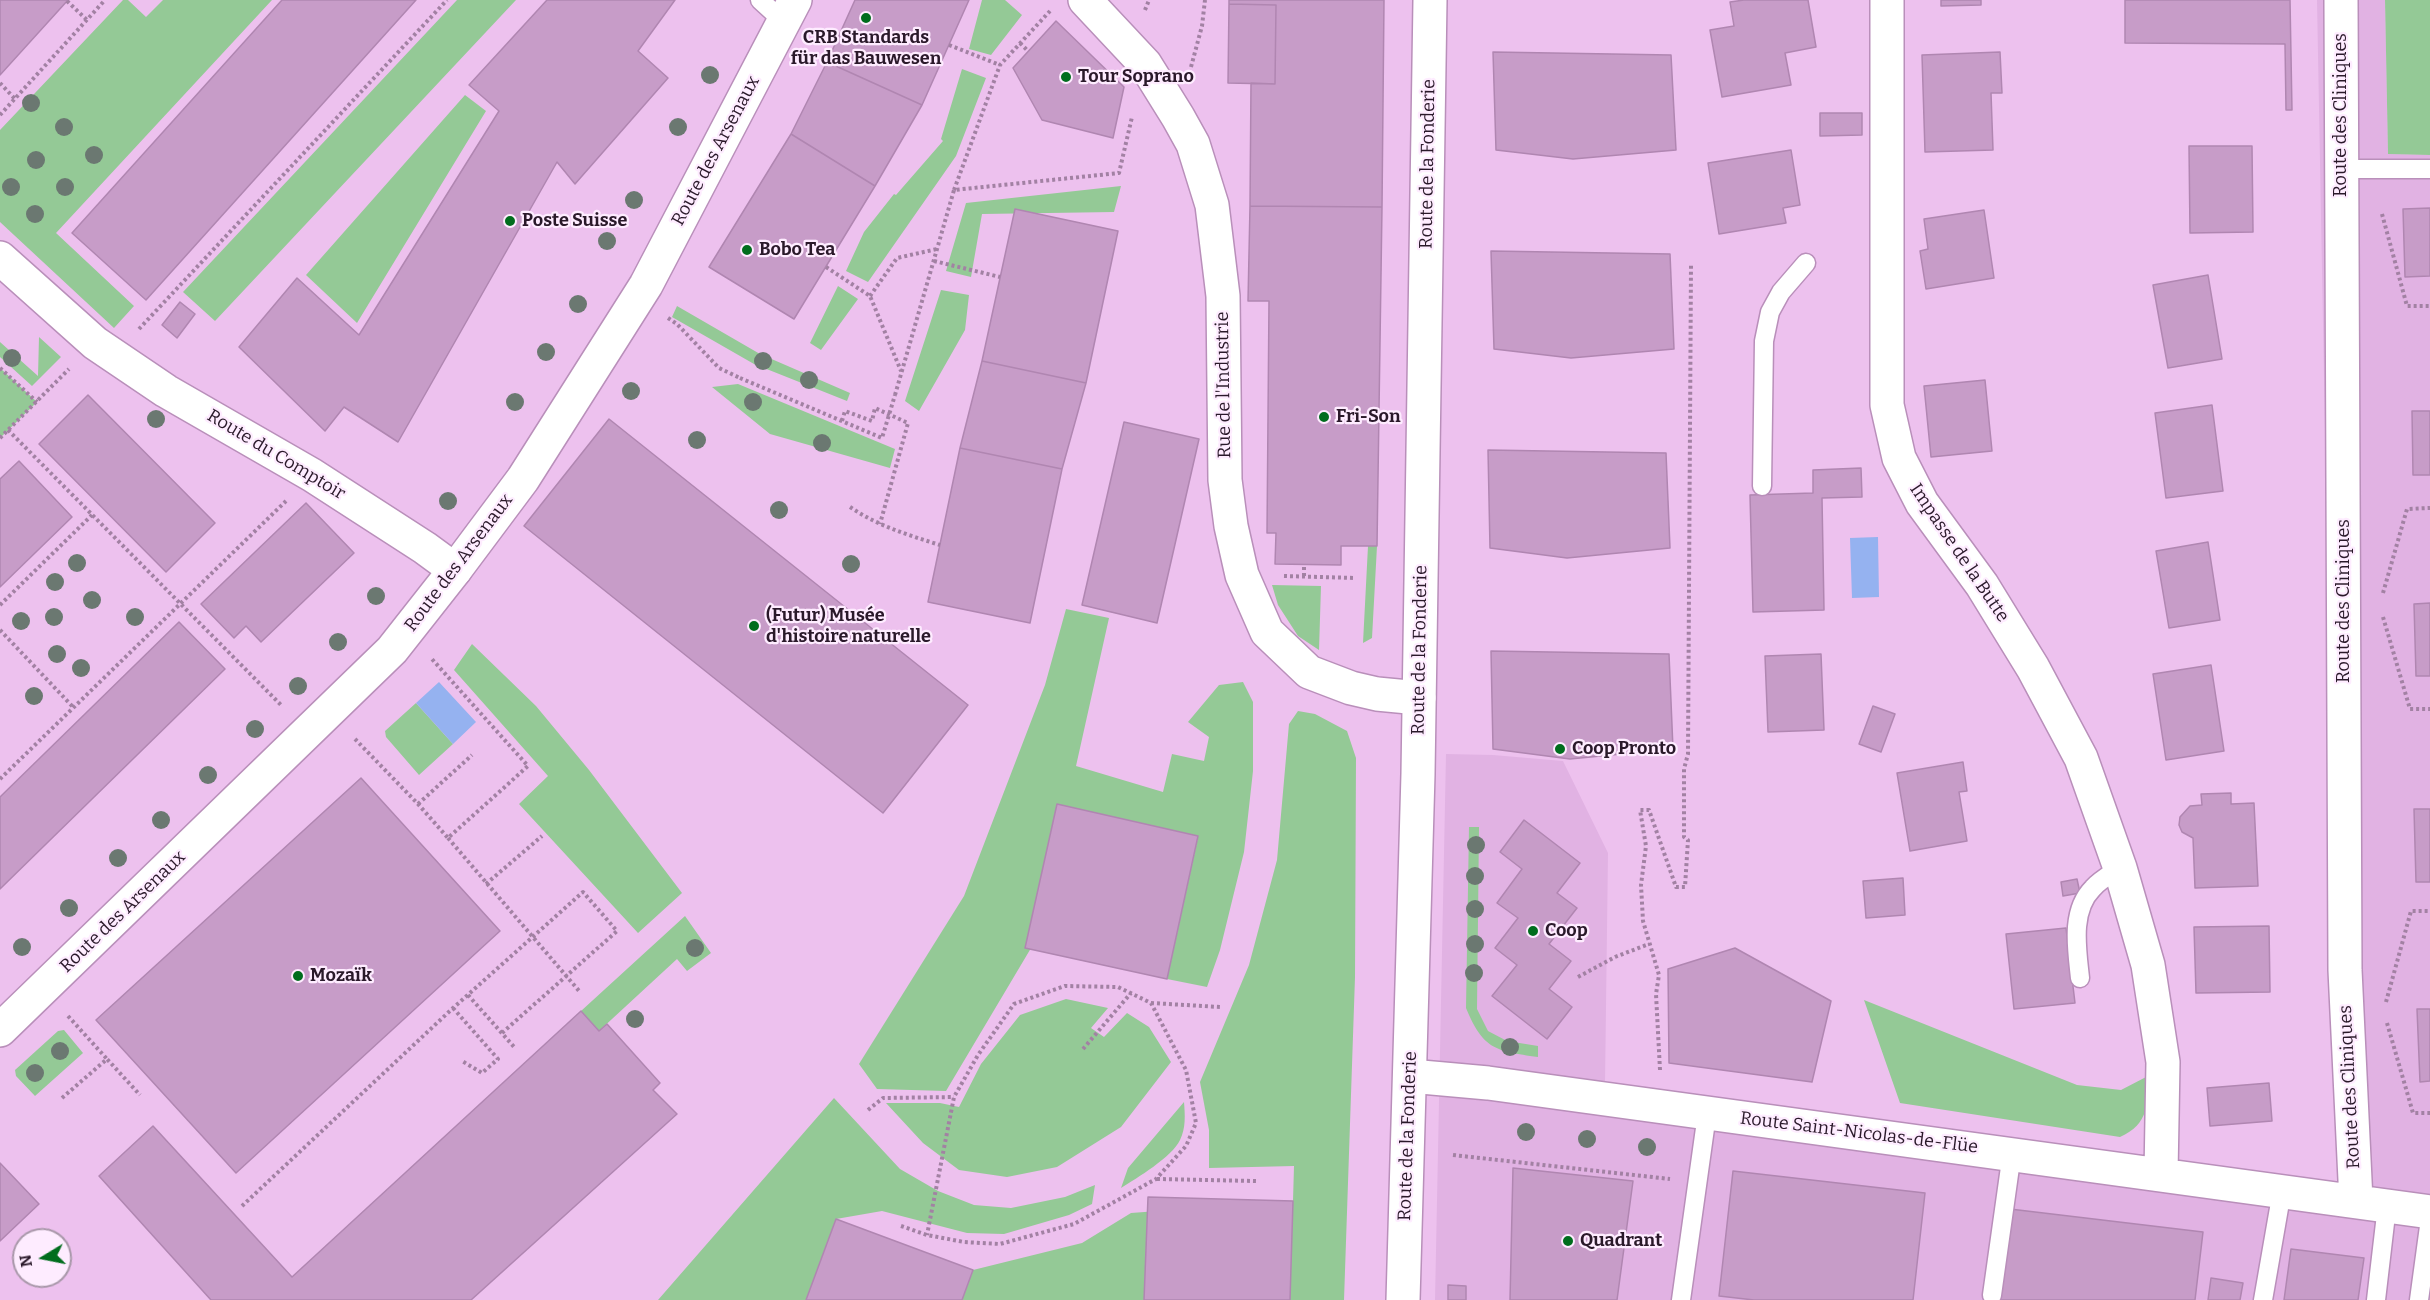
<!DOCTYPE html>
<html>
<head>
<meta charset="utf-8">
<style>
  body { margin:0 }
  #map { position:relative; width:2430px; height:1300px; overflow:hidden; background:#edc1ee; font-family:Bitter,serif }
  canvas { display:block }
  .north { position:absolute; left:12px; top:1228px; width:60px; height:60px; box-sizing:border-box; background:#feecff; border:2px solid #a998aa; border-radius:50%; rotate:260deg; font-size:16px; font-weight:700; line-height:24px; text-align:center; color:#2a192a }
  .north::after { content:''; display:block; margin:auto; width:21px; height:27px; background:#006d1d; clip-path:polygon(50% 0,100% 100%,50% 72%,0 100%) }
</style>
</head>
<body>
<div id="map">
<canvas width="2430" height="1300"></canvas>
<div class="north">N</div>
</div>
<script>
const ctx = document.querySelector('canvas').getContext('2d');
ctx.lineJoin = 'round';
function fillPath(path, color) {
  ctx.fillStyle = color;
  ctx.fill(path, 'evenodd');
}
function strokePath(path, color, width, dash) {
  ctx.strokeStyle = color;
  ctx.lineWidth = width;
  ctx.lineCap = dash ? 'butt' : 'round';
  ctx.setLineDash(dash || []);
  ctx.stroke(path);
}
function write(font, color, halo, rows, align = 'center') {
  ctx.font = font + ' Bitter,serif';
  ctx.lineWidth = 4.5;
  ctx.setLineDash([]);
  ctx.textBaseline = 'middle';
  ctx.strokeStyle = halo;
  ctx.fillStyle = color;
  for (const [text, x, y, turn = 0] of rows) {
    ctx.save();
    ctx.translate(x, y);
    ctx.rotate((+turn || 0) * Math.PI / 180);
    ctx.textAlign = isNaN(turn) ? turn : align;
    if (halo) ctx.strokeText(text, 0, 0);
    ctx.fillText(text, 0, 0);
    ctx.restore();
  }
}
fillPath(new Path2D(`
  M 2317,0 L 2385,0 L 2388,154 L 2430,155 L 2430,1300 L 1435,1300 L 1446,754 L 1493,755 L 1563,761 L 1608,853 L 1605,1084 L 2339,1187 Z`), '#e1b2e3');
fillPath(new Path2D(`
  M 123,0 L 128,0 L 146,17 L 163,0 L 272,0 L 56,233 L 134,306 L 114,328 L 0,222 L 0,130 Z
  M 457,0 L 516,0 L 215,321 L 183,292 Z
  M 982,0 L 1005,0 L 1022,15 L 991,55 L 969,49 Z
  M 2385,0 L 2430,0 L 2430,155 L 2388,154 Z
  M 962,69 L 986,78 L 956,156 L 868,282 L 846,271 L 864,232 L 894,194 L 896,195 L 943,141 L 941,139 Z
  M 465,95 L 486,111 L 357,323 L 306,275 Z
  M 1121,186 L 1114,212 L 982,214 L 971,277 L 946,271 L 966,203 Z
  M 838,286 L 858,299 L 821,350 L 810,343 Z
  M 941,290 L 969,295 L 965,330 L 919,411 L 905,401 Z
  M 677,306 L 760,354 L 850,393 L 847,401 L 754,364 L 672,317 Z
  M 39,337 L 61,357 L 32,386 L 0,357 L 0,342 L 38,376 Z
  M 0,368 L 37,402 L 0,438 Z
  M 738,384 L 895,449 L 890,468 L 770,434 L 712,387 Z
  M 1368,546 L 1377,546 L 1372,638 L 1363,643 Z
  M 1272,585 L 1321,586 L 1319,650 L 1298,636 L 1278,605 Z
  M 1066,609 L 1109,618 L 1076,766 L 1163,792 L 1172,754 L 1204,761 L 1209,737 L 1188,722 L 1219,685 L 1243,682 L 1253,702 L 1253,771 L 1244,852 L 1220,950 L 1207,987 L 1167,979 L 1198,837 L 1037,938 L 946,1091 L 877,1089 L 859,1064 L 964,896 L 1045,685 Z
  M 472,644 L 536,706 L 589,770 L 682,893 L 638,933 L 519,804 L 548,776 L 454,670 Z
  M 416,703 L 453,744 L 419,775 L 386,737 L 385,731 Z
  M 1298,711 L 1315,714 L 1347,731 L 1356,758 L 1355,977 L 1344,1300 L 962,1300 L 973,1270 L 1082,1243 L 1131,1213 L 1293,1201 L 1294,1166 L 1209,1168 L 1209,1130 L 1200,1082 L 1249,965 L 1277,860 L 1289,724 Z
  M 1469,827 L 1479,827 L 1477,1009 L 1488,1031 L 1507,1041 L 1538,1046 L 1538,1057 C 1495,1051 1483,1049 1466,1008 Z
  M 685,916 L 711,953 L 687,971 L 677,959 L 599,1031 L 581,1011 Z
  M 1066,999 L 1108,1008 L 1091,1028 L 1104,1037 L 1127,1013 L 1149,1027 L 1171,1062 L 1121,1127 L 1057,1167 L 1007,1177 L 959,1170 L 923,1143 L 886,1103 L 940,1103 L 959,1107 L 981,1064 L 1020,1015 Z
  M 1864,1000 L 2077,1085 L 2121,1090 L 2148,1076 C 2148,1104 2149,1124 2120,1137 L 1900,1103 Z
  M 64,1030 L 83,1053 L 35,1096 L 16,1076 L 15,1070 L 58,1031 Z
  M 834,1098 L 900,1169 L 938,1191 L 974,1205 L 1011,1208 L 1065,1197 L 1095,1185 L 1092,1204 L 1069,1215 L 1004,1234 L 967,1233 L 882,1211 L 836,1219 L 806,1300 L 658,1300 Z
  M 1184,1102 C 1185,1115 1186,1128 1180,1140 C 1172,1157 1137,1178 1121,1188 L 1128,1168 Z`), '#94c996');
fillPath(new Path2D(`
  M 1878,537 L 1879,597 L 1852,598 L 1850,538 Z
  M 439,682 L 476,722 L 453,744 L 416,703 Z`), '#95b2f0');
const building = new Path2D(`
  M 0,0 L 68,0 L 0,75 Z
  M 282,0 L 416,0 L 146,300 L 72,233 Z
  M 547,0 L 675,0 L 638,51 L 668,78 L 575,184 L 557,162 L 398,442 L 344,407 L 325,431 L 239,347 L 297,278 L 359,335 L 499,111 L 469,85 Z
  M 855,0 L 969,0 L 922,105 L 827,62 Z
  M 1229,0 L 1384,0 L 1382,207 L 1250,206 L 1251,83 L 1275,84 L 1276,5 L 1229,4 Z
  M 1744,0 L 1808,0 L 1816,47 L 1785,53 L 1791,85 L 1722,97 L 1710,30 L 1734,26 L 1730,2 Z
  M 1941,0 L 1981,0 L 1981,5 L 1941,6 Z
  M 2125,0 L 2290,0 L 2292,110 L 2286,110 L 2285,44 L 2125,43 Z
  M 1229,4 L 1276,5 L 1275,84 L 1228,83 Z
  M 1056,21 L 1124,87 L 1113,138 L 1042,120 L 1013,68 Z
  M 1493,52 L 1671,55 L 1676,150 L 1573,159 L 1496,150 Z
  M 2000,52 L 2002,93 L 1991,93 L 1993,150 L 1925,152 L 1922,55 Z
  M 827,62 L 922,105 L 875,186 L 791,134 Z
  M 1820,113 L 1862,113 L 1862,135 L 1820,136 Z
  M 791,134 L 875,186 L 794,319 L 709,267 Z
  M 2189,146 L 2252,146 L 2253,232 L 2190,233 Z
  M 1791,150 L 1800,205 L 1783,208 L 1786,223 L 1719,234 L 1708,163 Z
  M 1250,206 L 1382,207 L 1377,546 L 1341,546 L 1341,565 L 1275,564 L 1276,533 L 1267,533 L 1269,301 L 1248,301 Z
  M 2430,208 L 2430,276 L 2405,277 L 2403,209 Z
  M 1015,209 L 1118,231 L 1086,383 L 982,361 Z
  M 1984,210 L 1994,278 L 1926,289 L 1920,251 L 1928,249 L 1924,219 Z
  M 1491,251 L 1670,254 L 1674,349 L 1571,358 L 1494,349 Z
  M 2208,275 L 2222,359 L 2168,368 L 2153,285 Z
  M 180,302 L 195,314 L 177,338 L 162,325 Z
  M 982,361 L 1086,383 L 1062,469 L 960,448 Z
  M 1985,380 L 1992,451 L 1931,457 L 1924,386 Z
  M 88,395 L 215,523 L 166,572 L 39,444 Z
  M 2212,405 L 2223,491 L 2166,498 L 2155,413 Z
  M 2412,411 L 2430,411 L 2430,475 L 2413,475 Z
  M 609,419 L 968,705 L 883,813 L 524,526 Z
  M 1124,422 L 1199,439 L 1157,623 L 1082,605 Z
  M 960,448 L 1062,469 L 1030,623 L 928,602 Z
  M 1488,450 L 1666,453 L 1670,548 L 1567,558 L 1490,548 Z
  M 19,461 L 72,517 L 0,587 L 0,479 Z
  M 1861,468 L 1862,497 L 1822,498 L 1824,610 L 1753,612 L 1750,495 L 1813,493 L 1813,470 Z
  M 306,503 L 354,553 L 261,642 L 246,626 L 234,638 L 201,604 Z
  M 2208,542 L 2220,620 L 2169,628 L 2156,551 Z
  M 2430,603 L 2430,676 L 2416,676 L 2414,604 Z
  M 179,622 L 225,669 L 0,889 L 0,797 Z
  M 1491,651 L 1669,654 L 1673,749 L 1570,759 L 1493,749 Z
  M 1821,654 L 1824,730 L 1768,732 L 1765,656 Z
  M 2211,665 L 2224,751 L 2166,760 L 2153,674 Z
  M 1873,706 L 1895,714 L 1881,752 L 1859,744 Z
  M 1963,762 L 1967,791 L 1959,792 L 1967,841 L 1910,851 L 1897,773 Z
  M 361,778 L 500,931 L 236,1173 L 96,1020 Z
  M 2231,793 L 2231,804 L 2254,803 L 2258,886 L 2195,888 L 2193,838 L 2182,832 L 2179,825 L 2180,817 L 2190,806 L 2202,805 L 2201,794 Z
  M 1057,804 L 1198,836 L 1167,979 L 1025,948 Z
  M 2414,809 L 2430,809 L 2430,882 L 2416,882 Z
  M 1524,820 L 1580,863 L 1557,893 L 1577,908 L 1549,944 L 1571,961 L 1549,989 L 1572,1007 L 1547,1039 L 1492,996 L 1517,965 L 1495,948 L 1518,918 L 1497,903 L 1522,869 L 1500,852 Z
  M 1903,878 L 1905,915 L 1866,918 L 1863,881 Z
  M 2077,879 L 2080,893 L 2063,896 L 2061,882 Z
  M 2269,926 L 2270,992 L 2196,993 L 2194,927 Z
  M 2066,928 L 2075,1003 L 2014,1009 L 2006,934 Z
  M 1735,948 L 1831,1001 L 1812,1082 L 1669,1063 L 1668,969 Z
  M 2417,1009 L 2430,1009 L 2430,1081 L 2420,1082 Z
  M 581,1011 L 599,1031 L 607,1024 L 660,1083 L 653,1090 L 677,1114 L 471,1300 L 211,1300 L 99,1176 L 153,1126 L 292,1277 Z
  M 2269,1083 L 2272,1121 L 2210,1126 L 2207,1088 Z
  M 0,1163 L 39,1204 L 0,1241 Z
  M 1513,1168 L 1633,1181 L 1617,1300 L 1510,1300 Z
  M 1733,1171 L 1925,1193 L 1913,1300 L 1754,1300 L 1719,1296 Z
  M 1148,1197 L 1293,1201 L 1290,1300 L 1144,1300 Z
  M 2010,1209 L 2203,1232 L 2195,1300 L 1999,1300 Z
  M 836,1219 L 973,1270 L 962,1300 L 806,1300 Z
  M 2291,1249 L 2364,1258 L 2358,1300 L 2284,1300 Z
  M 2211,1278 L 2243,1283 L 2240,1300 L 2208,1300 Z
  M 1448,1285 L 1466,1286 L 1466,1300 L 1448,1300 Z`);
fillPath(building, '#c79cc8');
strokePath(building, '#b086b1', 1.5);
const service = new Path2D(`
  M 760,0 L 784,22
  M 2342,169 L 2430,169
  M 1762,486 L 1764,341 L 1770,312 L 1781,292 L 1806,263
  M 2080,978 C 2077,949 2070,911 2093,888 C 2100,880 2111,874 2120,868
  M 1992,1295 L 2012,1153
  M 1681,1300 L 1707,1114
  M 2263,1300 L 2282,1191
  M 2376,1300 L 2387,1206
  M 2419,1300 L 2430,1219`);
const minor = new Path2D(`
  M 1085,0 L 1145,64 L 1178,117 L 1193,144 L 1212,205 L 1223,296 L 1225,480 L 1231,526 L 1242,575 L 1267,632 L 1309,672 L 1351,688 L 1377,694 L 1419,698
  M 1887,0 L 1887,405 L 1899,458 L 1922,503 L 1982,585 L 2033,668 L 2081,758 L 2120,868 L 2148,965 L 2163,1062 L 2161,1174
  M 2341,0 L 2345,970 L 2356,1201
  M 0,258 L 95,343 L 166,391 L 312,475 L 425,548 L 455,570
  M 1410,1076 L 1488,1083 L 2430,1212`);
const secondary = new Path2D(`
  M 0,1030 L 392,650 L 455,570 L 523,479 L 646,285 L 795,0
  M 1403,1300 L 1418,774 L 1430,0`);
strokePath(service, '#b98fba', 21);
strokePath(minor, '#b98fba', 36);
strokePath(secondary, '#b98fba', 36);
strokePath(new Path2D(`
  M 67,1 L 87,20
  M 1145,10 L 1149,0
  M 1020,43 L 1028,51
  M 949,45 L 1000,65
  M 1191,67 L 1202,26 L 1205,0
  M 0,83 L 15,99
  M 0,115 L 105,0
  M 954,190 L 1000,65 L 1050,11
  M 2382,214 L 2407,306 L 2430,306
  M 934,261 L 1000,277
  M 826,267 L 870,296 L 901,371
  M 870,296 L 897,258 L 937,249
  M 668,318 L 677,324 L 719,368 L 740,378
  M 139,329 L 447,0
  M 0,368 L 37,402
  M 895,395 L 954,190 L 1119,173 L 1132,117
  M 842,421 L 845,411 L 872,421 L 875,408 L 908,423 L 880,524
  M 8,430 L 281,705
  M 0,438 L 69,369
  M 850,507 C 878,526 908,535 940,545
  M 1284,576 L 1356,578
  M 1304,576 L 1304,565
  M 2383,593 L 2407,509 L 2430,508
  M 0,605 L 92,515
  M 2383,617 L 2410,709 L 2430,709
  M 0,630 L 73,707
  M 355,739 L 418,804 L 448,838 L 528,766 L 431,658
  M 0,779 L 286,501
  M 418,804 L 472,755
  M 448,838 L 580,992
  M 486,884 L 542,836
  M 1578,977 L 1615,957 L 1649,944
  M 468,995 L 515,1048
  M 2386,1002 L 2411,911 L 2430,911
  M 1151,1003 L 1220,1007
  M 453,1008 L 498,1059 L 482,1073 L 462,1061
  M 68,1016 L 107,1059
  M 2387,1023 L 2413,1113 L 2430,1113
  M 1083,1049 L 1131,993
  M 1660,1070 L 1656,994 L 1659,975 L 1643,921 L 1641,885 L 1646,846 L 1640,810 L 1649,810 L 1676,887 L 1685,887 L 1688,840 L 1684,837 L 1684,769 L 1688,754 L 1691,265
  M 62,1098 L 107,1059 L 140,1095
  M 868,1110 L 883,1098 L 954,1097
  M 1453,1155 L 1670,1179
  M 1157,1179 L 1256,1181
  M 242,1206 L 453,1008 L 583,892 L 617,931 L 502,1033
  M 901,1226 L 927,1235 L 964,1242 L 1000,1244 L 1074,1224 L 1156,1179 L 1186,1146 L 1196,1123 L 1186,1070 L 1151,1003 L 1118,987 L 1065,986 L 1014,1004 L 978,1055 L 954,1097 L 927,1235`), '#a281a3', 4, [3, 3]);
strokePath(service, '#fff', 18);
strokePath(minor, '#fff', 33);
strokePath(secondary, '#fff', 33);
strokePath(new Path2D(`
  M 740,378 L 882,438 L 895,395`), '#a281a3', 4, [3, 3]);
ctx.fillStyle = '#6b7871';
for (const [x, y] of [
  [710,75],
  [31,103],
  [64,127],
  [678,127],
  [94,155],
  [36,160],
  [11,187],
  [65,187],
  [634,200],
  [35,214],
  [607,241],
  [578,304],
  [546,352],
  [12,358],
  [763,361],
  [809,380],
  [631,391],
  [515,402],
  [753,402],
  [156,419],
  [697,440],
  [822,443],
  [448,501],
  [779,510],
  [77,563],
  [851,564],
  [55,582],
  [376,596],
  [92,600],
  [54,617],
  [135,617],
  [21,621],
  [338,642],
  [57,654],
  [81,668],
  [298,686],
  [34,696],
  [255,729],
  [208,775],
  [161,820],
  [1476,845],
  [118,858],
  [1475,876],
  [69,908],
  [1475,909],
  [1475,944],
  [22,947],
  [695,948],
  [1474,973],
  [635,1019],
  [1510,1047],
  [60,1051],
  [35,1073],
  [1526,1132],
  [1587,1139],
  [1647,1147]
]) {
  ctx.beginPath();
  ctx.arc(x, y, 9, 0, 2 * Math.PI);
  ctx.fill();
}
for (const [x, y, r, color] of [
  [866,18,6,"#006d1d"],
  [1066,77,6,"#006d1d"],
  [510,221,6,"#006d1d"],
  [747,250,6,"#006d1d"],
  [1324,417,6,"#006d1d"],
  [754,626,6,"#006d1d"],
  [1560,749,6,"#006d1d"],
  [1533,931,6,"#006d1d"],
  [298,976,6,"#006d1d"],
  [1568,1241,6,"#006d1d"]
]) {
  const dot = new Path2D();
  dot.arc(x, y, r, 0, 2 * Math.PI);
  ctx.fillStyle = color;
  ctx.fill(dot);
  strokePath(dot, '#feecff', 2);
}
write('bold 18px', '#2a192a', '#feecff', [
  ["CRB Standards",866,38,"center"],
  ["für das Bauwesen",866,59,"center"],
  ["Tour Soprano",1078,77],
  ["Poste Suisse",522,221],
  ["Bobo Tea",759,250],
  ["Fri-Son",1336,417],
  ["(Futur) Musée",766,616],
  ["d'histoire naturelle",766,637],
  ["Coop Pronto",1572,749],
  ["Coop",1545,931],
  ["Mozaïk",310,976],
  ["Quadrant",1580,1241]
], 'left');
write('18px', '#2a192a', '#feecff', [
  ["Route des Cliniques",2341,115,-90],
  ["Route des Arsenaux",716,151,-62],
  ["Route de la Fonderie",1428,164,-89],
  ["Rue de l'Industrie",1224,385,-91],
  ["Route du Comptoir",276,455,31],
  ["Impasse de la Butte",1959,553,56],
  ["Route des Arsenaux",459,563,-53],
  ["Route des Cliniques",2344,601,-90],
  ["Route de la Fonderie",1420,650,-89],
  ["Route des Arsenaux",123,912,-44],
  ["Route des Cliniques",2350,1087,-93],
  ["Route Saint-Nicolas-de-Flüe",1859,1133,7],
  ["Route de la Fonderie",1408,1136,-88]
]);
</script>
</body>
</html>
